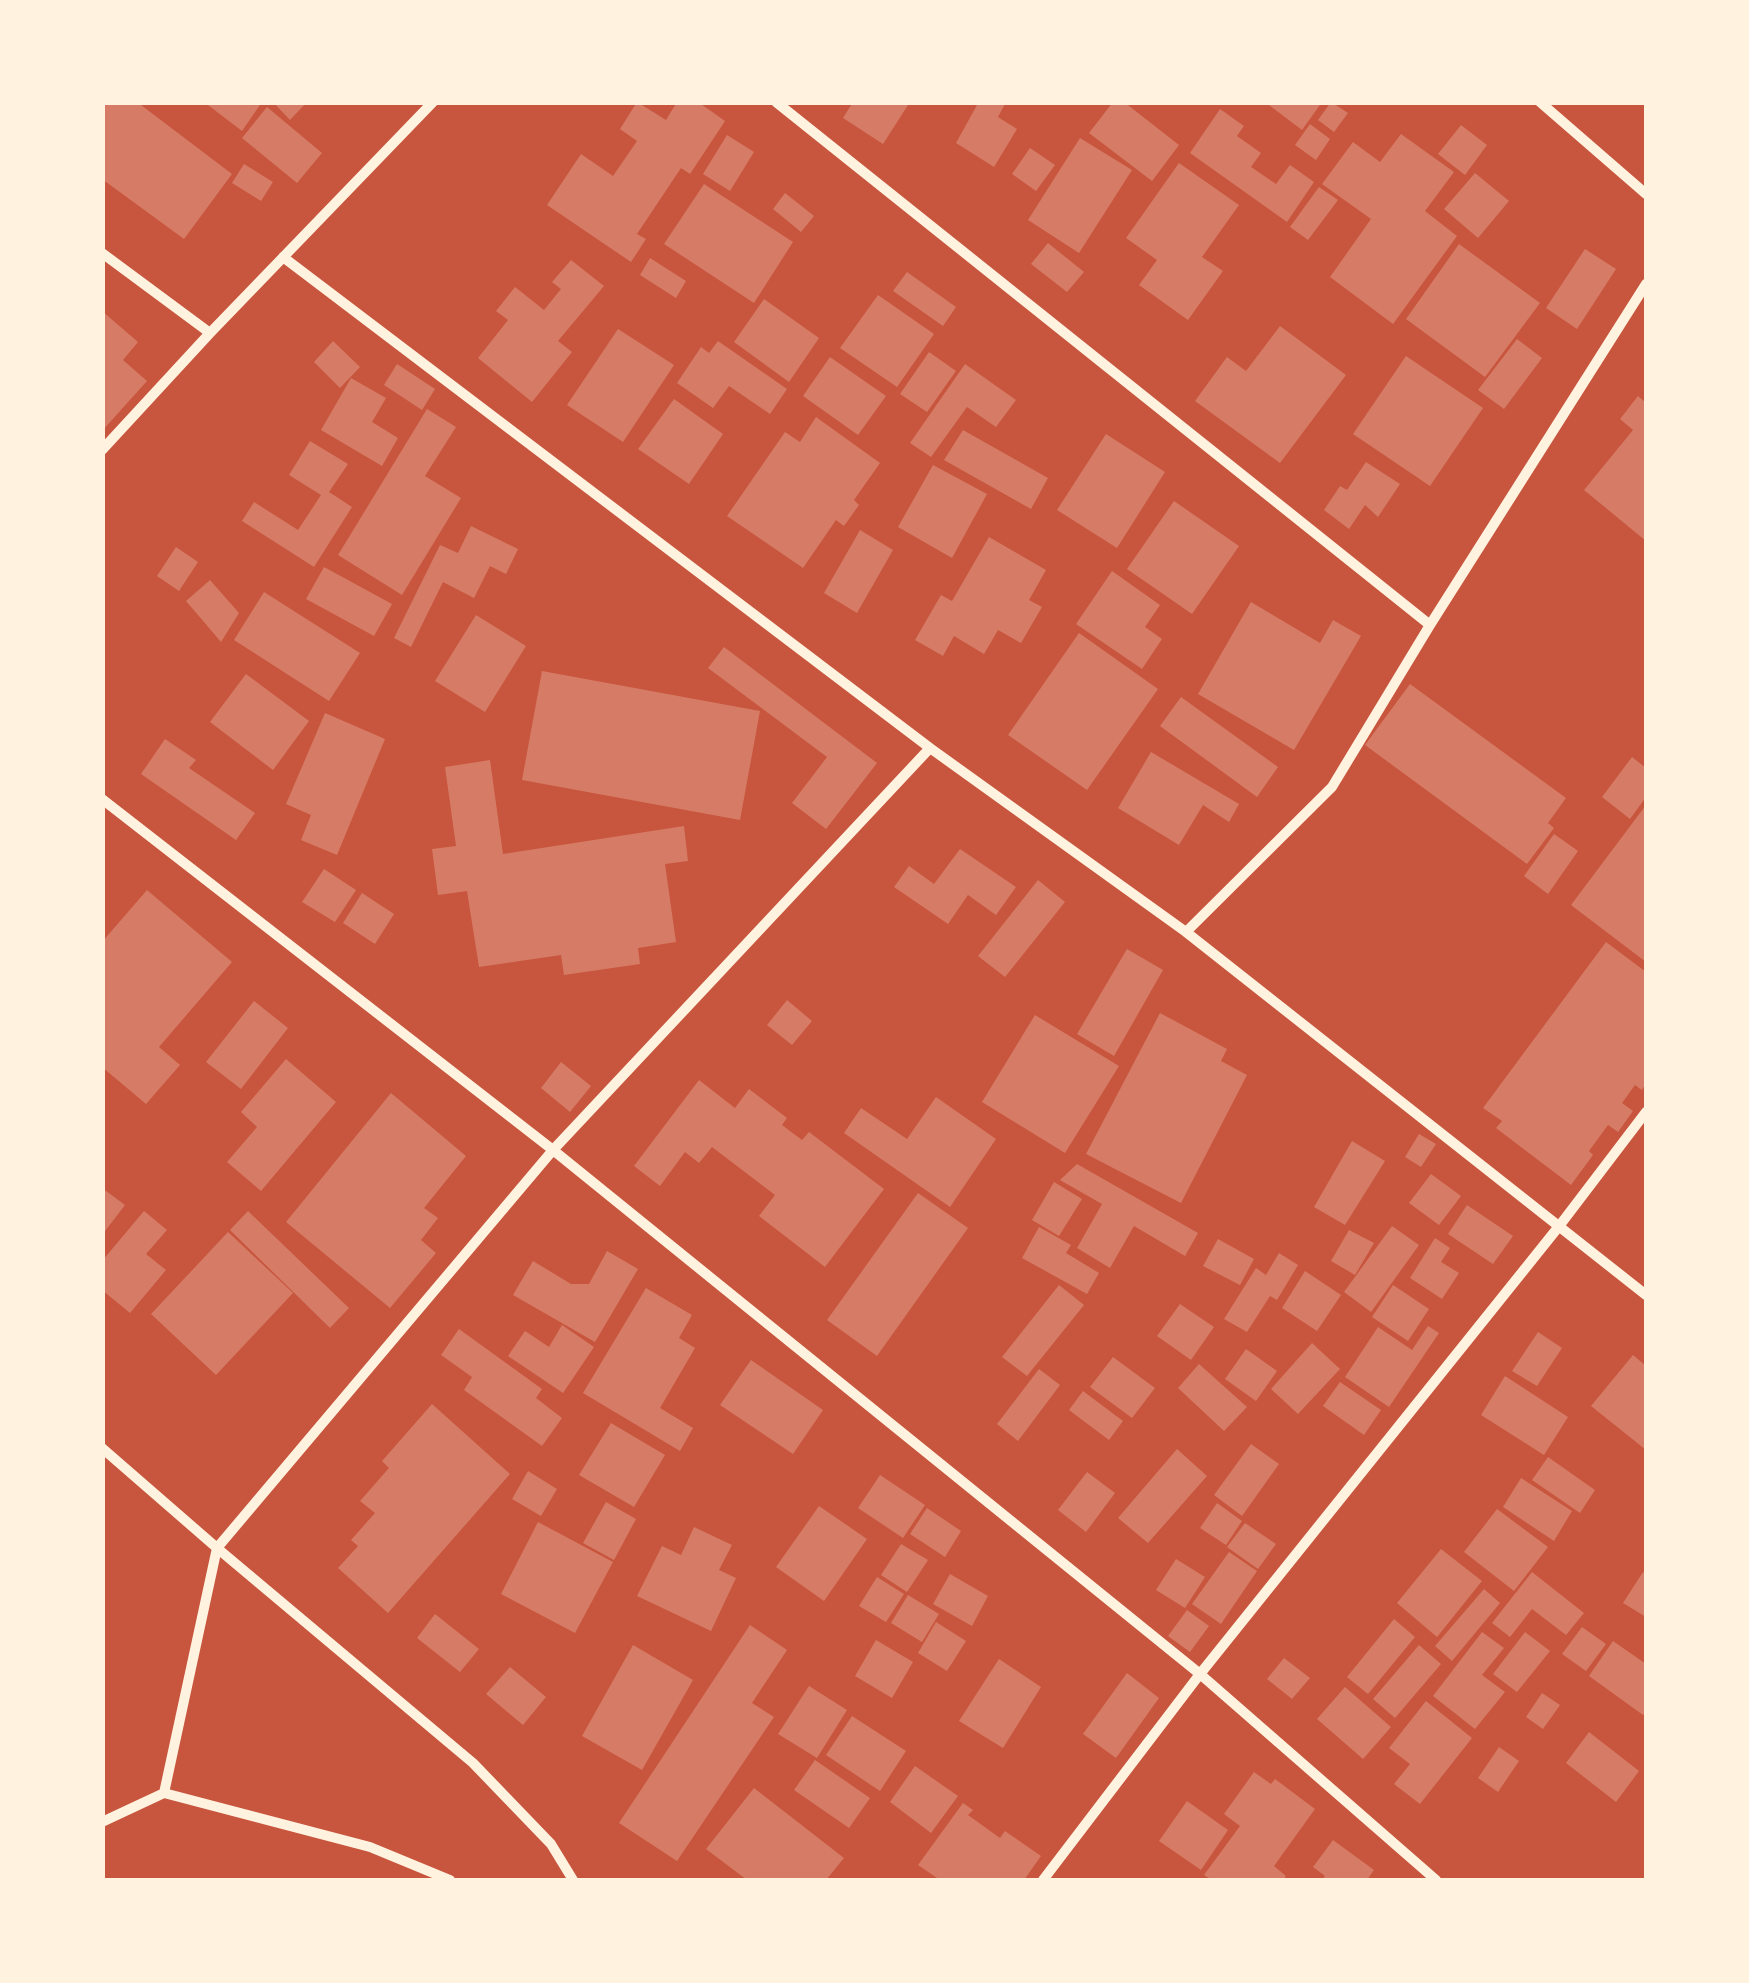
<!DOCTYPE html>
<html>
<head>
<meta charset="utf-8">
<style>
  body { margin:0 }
  #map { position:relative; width:1749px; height:1983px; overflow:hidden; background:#c8553d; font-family:Figtree,sans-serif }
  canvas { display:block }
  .frame { position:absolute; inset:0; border:105px solid #fff3e0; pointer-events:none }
</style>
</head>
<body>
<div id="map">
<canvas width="1749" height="1983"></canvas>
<div class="frame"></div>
</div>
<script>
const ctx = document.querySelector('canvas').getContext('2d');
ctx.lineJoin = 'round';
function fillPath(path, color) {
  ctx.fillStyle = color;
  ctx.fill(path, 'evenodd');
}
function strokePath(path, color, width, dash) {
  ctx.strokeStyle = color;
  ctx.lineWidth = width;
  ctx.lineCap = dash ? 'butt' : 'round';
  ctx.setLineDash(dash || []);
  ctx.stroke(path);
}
fillPath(new Path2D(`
  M 102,102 L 137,102 L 232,174 L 184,239 L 102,179 Z
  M 204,102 L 262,102 L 242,131 Z
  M 273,102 L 307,102 L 290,120 Z
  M 637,102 L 666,120 L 677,102 L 698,102 L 725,121 L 690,174 L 681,168 L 637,234 L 646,239 L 631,262 L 547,205 L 581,154 L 613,176 L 637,141 L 620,129 Z
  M 853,102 L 910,102 L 883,144 L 843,118 Z
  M 972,102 L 1006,102 L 998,117 L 1017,129 L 994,167 L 956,143 L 977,105 Z
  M 1113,102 L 1124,102 L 1179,145 L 1152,181 L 1089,133 Z
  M 1265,102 L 1322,102 L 1302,130 Z
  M 1331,102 L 1348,113 L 1334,132 L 1318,120 Z
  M 267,107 L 322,153 L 297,183 L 242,138 Z
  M 1220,109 L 1244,126 L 1237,136 L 1261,153 L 1251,167 L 1276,184 L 1290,165 L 1314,182 L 1287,222 L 1190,153 Z
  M 1310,124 L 1330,139 L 1316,160 L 1295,145 Z
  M 1461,125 L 1487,145 L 1465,175 L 1438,154 Z
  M 1401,134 L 1454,172 L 1425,211 L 1457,236 L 1393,324 L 1330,277 L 1371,219 L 1322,184 L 1353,142 L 1380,162 Z
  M 727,135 L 754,152 L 730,191 L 703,174 Z
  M 1080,138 L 1132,170 L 1079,253 L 1028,220 Z
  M 1030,148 L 1055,165 L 1036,191 L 1012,174 Z
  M 1179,163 L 1239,205 L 1202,257 L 1223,271 L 1188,320 L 1139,285 L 1157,260 L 1126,238 Z
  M 244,164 L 273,182 L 261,201 L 232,183 Z
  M 1475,173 L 1509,201 L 1478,238 L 1444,209 Z
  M 704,184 L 793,242 L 754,303 L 664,244 Z
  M 1319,187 L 1338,200 L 1308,240 L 1290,227 Z
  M 785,193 L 814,216 L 801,232 L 773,209 Z
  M 1048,243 L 1084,272 L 1067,292 L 1031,264 Z
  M 1459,244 L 1540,303 L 1485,377 L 1406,319 Z
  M 1585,249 L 1616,269 L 1577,329 L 1546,308 Z
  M 650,258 L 686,281 L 676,298 L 640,275 Z
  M 571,260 L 604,286 L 558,341 L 572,352 L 532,402 L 478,358 L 508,320 L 496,311 L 515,287 L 544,310 L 561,289 L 552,282 Z
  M 907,272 L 956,307 L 943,326 L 893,291 Z
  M 878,295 L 934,334 L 897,387 L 840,348 Z
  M 764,299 L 819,338 L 789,382 L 734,342 Z
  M 102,311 L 138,342 L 123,360 L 147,381 L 102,431 Z
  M 1280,326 L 1346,375 L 1280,463 L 1195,401 L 1227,357 L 1246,371 Z
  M 618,329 L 674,365 L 623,442 L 567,405 Z
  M 1517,339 L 1542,358 L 1504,409 L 1478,390 Z
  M 333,341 L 360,367 L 340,388 L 314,362 Z
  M 718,341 L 787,389 L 770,414 L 729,386 L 713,408 L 677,383 L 701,347 L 709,353 Z
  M 929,352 L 956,371 L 927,412 L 900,394 Z
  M 1406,356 L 1483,408 L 1430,486 L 1353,434 Z
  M 830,357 L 886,396 L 858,435 L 803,396 Z
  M 397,364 L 435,389 L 422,410 L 384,385 Z
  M 965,364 L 1016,400 L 996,427 L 967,407 L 931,457 L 910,443 Z
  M 351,378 L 386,398 L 372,422 L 398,438 L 382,466 L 321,430 Z
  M 1638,396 L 1646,403 L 1646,541 L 1584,490 L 1633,430 L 1620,419 Z
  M 674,399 L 723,434 L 689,484 L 638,449 Z
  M 427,409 L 456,427 L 425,476 L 461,498 L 402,595 L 338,555 Z
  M 816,417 L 880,463 L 854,500 L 859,505 L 844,526 L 836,520 L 803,568 L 727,516 L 785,432 L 800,442 Z
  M 963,430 L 1048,478 L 1031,509 L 944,460 Z
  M 1106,434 L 1165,472 L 1117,548 L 1057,510 Z
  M 310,441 L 348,464 L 329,492 L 352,507 L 314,567 L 242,521 L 254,502 L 298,530 L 321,495 L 289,475 Z
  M 1366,462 L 1400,484 L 1378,517 L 1365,505 L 1349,529 L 1324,510 L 1340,486 L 1347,490 Z
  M 933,465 L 987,494 L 952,558 L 898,527 Z
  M 1174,501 L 1239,546 L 1192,614 L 1127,569 Z
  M 471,526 L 518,549 L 506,574 L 490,566 L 474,598 L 443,582 L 411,647 L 394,638 L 440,545 L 458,553 Z
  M 860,530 L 893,550 L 857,613 L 824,593 Z
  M 989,537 L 1046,570 L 1029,600 L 1042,607 L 1021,643 L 998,630 L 984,654 L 954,636 L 943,656 L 915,640 L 941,595 L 952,601 Z
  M 176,547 L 198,562 L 179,591 L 157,576 Z
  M 324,567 L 392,604 L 374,636 L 306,599 Z
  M 1112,571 L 1160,605 L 1145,627 L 1162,639 L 1142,669 L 1076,624 Z
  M 210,580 L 239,613 L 221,642 L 186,601 Z
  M 264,592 L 360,653 L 329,701 L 234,640 Z
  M 1251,602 L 1320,643 L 1333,620 L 1361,636 L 1294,750 L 1198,694 Z
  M 476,615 L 526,646 L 485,712 L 435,681 Z
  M 1079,633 L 1158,689 L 1087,790 L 1008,735 Z
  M 724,647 L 877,763 L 826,829 L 792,803 L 827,757 L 708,668 Z
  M 542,671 L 760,711 L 740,820 L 522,780 Z
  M 246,674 L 309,721 L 273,770 L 210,722 Z
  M 1410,684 L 1566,798 L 1548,823 L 1554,828 L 1527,864 L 1365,745 Z
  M 1181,697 L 1278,767 L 1257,797 L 1160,726 Z
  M 325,713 L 385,739 L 337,855 L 301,840 L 311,815 L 286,804 Z
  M 165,739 L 196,760 L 189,768 L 255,813 L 236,840 L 141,774 Z
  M 1151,752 L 1239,804 L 1229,822 L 1203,805 L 1179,845 L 1118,808 Z
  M 1632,757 L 1646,768 L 1646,797 L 1630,819 L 1602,797 Z
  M 490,760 L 503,854 L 684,826 L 688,861 L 665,864 L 676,942 L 638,948 L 640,964 L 564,975 L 561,955 L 479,967 L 467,891 L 438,895 L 432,849 L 456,846 L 445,767 Z
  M 1646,805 L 1646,962 L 1571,905 Z
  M 1554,834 L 1578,851 L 1548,894 L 1524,876 Z
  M 960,849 L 1016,887 L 996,915 L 968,895 L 948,924 L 894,887 L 909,866 L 934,884 Z
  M 324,869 L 356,890 L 335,922 L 302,902 Z
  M 1038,880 L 1065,902 L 1005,977 L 978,956 Z
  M 147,890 L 232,962 L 159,1047 L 180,1065 L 146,1104 L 102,1067 L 102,942 Z
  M 362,893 L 394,914 L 375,944 L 343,923 Z
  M 1606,942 L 1646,972 L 1646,1083 L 1642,1090 L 1635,1085 L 1622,1103 L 1633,1111 L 1618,1132 L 1608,1125 L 1589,1151 L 1593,1155 L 1571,1185 L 1496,1128 L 1502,1121 L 1483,1108 Z
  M 1127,949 L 1163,970 L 1114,1056 L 1077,1034 Z
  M 787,1000 L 812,1021 L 792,1045 L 767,1025 Z
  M 254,1001 L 288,1028 L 241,1089 L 206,1062 Z
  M 1160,1013 L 1227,1049 L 1221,1061 L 1247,1075 L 1181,1203 L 1086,1154 Z
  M 1035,1015 L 1119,1066 L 1065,1153 L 982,1102 Z
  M 286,1059 L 336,1102 L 261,1191 L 227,1162 L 257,1127 L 241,1112 Z
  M 561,1062 L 591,1086 L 570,1112 L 541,1088 Z
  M 699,1080 L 735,1108 L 749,1089 L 787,1118 L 782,1125 L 802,1140 L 809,1132 L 884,1189 L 825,1267 L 759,1216 L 775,1195 L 712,1147 L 699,1163 L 685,1152 L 660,1186 L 634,1166 Z
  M 391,1093 L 466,1156 L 424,1208 L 438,1218 L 421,1240 L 436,1253 L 390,1308 L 286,1222 Z
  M 936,1097 L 996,1139 L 950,1207 L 844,1133 L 861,1108 L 907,1139 Z
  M 1419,1134 L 1436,1144 L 1421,1167 L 1405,1157 Z
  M 1352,1141 L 1385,1161 L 1345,1225 L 1314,1207 Z
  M 1077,1164 L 1198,1233 L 1185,1256 L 1134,1226 L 1110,1268 L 1077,1248 L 1102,1204 L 1060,1180 Z
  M 1431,1174 L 1461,1196 L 1439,1225 L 1409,1203 Z
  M 1054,1182 L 1082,1199 L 1059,1236 L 1032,1220 Z
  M 102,1188 L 125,1205 L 102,1235 Z
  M 918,1193 L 968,1228 L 877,1356 L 827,1320 Z
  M 1467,1205 L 1513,1236 L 1493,1264 L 1448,1234 Z
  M 144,1211 L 167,1230 L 146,1254 L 166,1270 L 130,1313 L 102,1290 L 102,1261 Z
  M 248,1211 L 349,1308 L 330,1328 L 230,1230 Z
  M 1392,1226 L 1419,1245 L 1371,1312 L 1344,1292 Z
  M 1039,1227 L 1071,1245 L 1066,1253 L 1099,1273 L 1087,1294 L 1022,1258 Z
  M 1349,1230 L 1374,1243 L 1355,1275 L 1331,1261 Z
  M 228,1232 L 293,1293 L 216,1375 L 151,1314 Z
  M 1435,1238 L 1450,1248 L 1441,1262 L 1459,1273 L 1442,1299 L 1410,1278 Z
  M 1218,1239 L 1254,1259 L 1240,1285 L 1203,1266 Z
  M 607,1251 L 638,1269 L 595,1342 L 513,1295 L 533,1261 L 571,1284 L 589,1284 Z
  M 1279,1253 L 1298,1265 L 1277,1300 L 1270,1296 L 1247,1332 L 1224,1319 L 1256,1268 L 1266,1275 Z
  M 1305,1271 L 1341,1295 L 1317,1331 L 1282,1308 Z
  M 1059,1285 L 1084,1305 L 1027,1376 L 1002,1357 Z
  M 1393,1285 L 1429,1309 L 1408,1341 L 1372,1317 Z
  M 646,1288 L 692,1315 L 679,1338 L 695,1348 L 660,1408 L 693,1428 L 680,1451 L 583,1393 Z
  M 1180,1304 L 1214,1327 L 1191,1360 L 1157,1336 Z
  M 562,1325 L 594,1347 L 563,1393 L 508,1356 L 525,1331 L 549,1347 Z
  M 1428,1326 L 1439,1333 L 1389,1407 L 1345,1377 L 1378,1327 L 1412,1350 Z
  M 459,1329 L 542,1389 L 536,1398 L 562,1418 L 542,1446 L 464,1390 L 472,1377 L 441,1355 Z
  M 1538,1332 L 1562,1348 L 1537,1386 L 1512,1371 Z
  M 1312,1343 L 1340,1369 L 1298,1414 L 1271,1389 Z
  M 1246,1349 L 1277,1371 L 1256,1401 L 1225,1379 Z
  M 1633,1355 L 1646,1366 L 1646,1450 L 1591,1406 Z
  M 1113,1357 L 1155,1388 L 1132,1418 L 1090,1387 Z
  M 751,1360 L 823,1410 L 793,1454 L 720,1405 Z
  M 1199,1364 L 1247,1407 L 1224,1431 L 1178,1388 Z
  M 1039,1369 L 1060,1385 L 1018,1441 L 997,1424 Z
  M 1505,1376 L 1568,1417 L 1544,1455 L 1481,1415 Z
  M 1340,1382 L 1381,1410 L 1364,1435 L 1323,1406 Z
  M 1083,1391 L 1123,1421 L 1109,1440 L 1069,1410 Z
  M 432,1404 L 510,1474 L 388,1613 L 338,1568 L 358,1546 L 351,1540 L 375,1513 L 360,1501 L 389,1468 L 382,1461 Z
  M 611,1423 L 665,1455 L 634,1507 L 579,1475 Z
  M 1251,1444 L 1279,1464 L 1242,1516 L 1214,1495 Z
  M 1177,1449 L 1207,1476 L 1148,1543 L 1118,1518 Z
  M 1548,1457 L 1595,1490 L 1580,1513 L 1532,1480 Z
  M 528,1471 L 557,1489 L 541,1516 L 512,1499 Z
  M 1087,1472 L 1115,1493 L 1086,1532 L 1058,1510 Z
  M 880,1475 L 925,1505 L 903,1538 L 858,1508 Z
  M 1521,1478 L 1572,1511 L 1554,1541 L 1503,1507 Z
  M 606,1502 L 636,1519 L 614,1560 L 583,1543 Z
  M 1217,1503 L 1242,1521 L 1226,1545 L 1200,1528 Z
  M 819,1506 L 867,1539 L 824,1601 L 776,1567 Z
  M 927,1508 L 961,1531 L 945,1557 L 910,1534 Z
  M 1497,1509 L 1548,1547 L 1514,1591 L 1464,1552 Z
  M 538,1522 L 613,1562 L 575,1633 L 501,1594 Z
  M 1245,1523 L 1276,1544 L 1258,1569 L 1227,1547 Z
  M 694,1527 L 732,1545 L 719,1570 L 736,1578 L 711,1631 L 637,1596 L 662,1546 L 681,1555 Z
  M 901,1544 L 928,1560 L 907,1592 L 881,1575 Z
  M 1441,1549 L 1482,1581 L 1437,1637 L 1397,1603 Z
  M 1229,1552 L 1257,1571 L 1221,1624 L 1192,1604 Z
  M 1176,1559 L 1205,1577 L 1185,1608 L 1156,1590 Z
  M 1532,1572 L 1584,1613 L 1566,1635 L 1532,1609 L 1510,1637 L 1492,1623 Z
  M 1643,1572 L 1646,1574 L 1646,1617 L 1623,1603 Z
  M 950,1574 L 988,1596 L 972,1626 L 933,1604 Z
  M 877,1577 L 904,1594 L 886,1622 L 859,1606 Z
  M 1484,1589 L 1500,1603 L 1452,1661 L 1435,1646 Z
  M 908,1595 L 939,1614 L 922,1642 L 891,1623 Z
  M 1187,1610 L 1209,1626 L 1190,1652 L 1168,1636 Z
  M 435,1614 L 479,1649 L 460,1672 L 417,1638 Z
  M 1394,1619 L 1415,1637 L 1368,1694 L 1347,1677 Z
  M 936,1622 L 966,1641 L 947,1671 L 918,1653 Z
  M 750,1625 L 787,1650 L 752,1703 L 774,1717 L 677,1861 L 619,1823 Z
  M 1582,1627 L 1606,1644 L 1586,1671 L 1562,1654 Z
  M 1482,1632 L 1504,1648 L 1482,1675 L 1505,1692 L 1475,1729 L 1433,1696 Z
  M 1525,1632 L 1550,1651 L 1517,1692 L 1493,1674 Z
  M 876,1640 L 913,1662 L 892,1698 L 855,1676 Z
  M 1613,1641 L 1646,1664 L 1646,1711 L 1643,1715 L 1589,1676 Z
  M 633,1645 L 693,1680 L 642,1770 L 582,1736 Z
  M 1419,1645 L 1441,1664 L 1395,1718 L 1373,1699 Z
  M 1284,1658 L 1310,1678 L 1292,1699 L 1267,1679 Z
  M 999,1659 L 1041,1687 L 1003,1748 L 959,1721 Z
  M 510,1667 L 546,1697 L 523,1725 L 486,1694 Z
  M 1127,1673 L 1159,1698 L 1116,1758 L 1083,1734 Z
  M 809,1686 L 847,1710 L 817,1758 L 778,1734 Z
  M 1345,1687 L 1391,1727 L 1363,1759 L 1317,1719 Z
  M 1542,1693 L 1560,1705 L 1543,1729 L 1526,1717 Z
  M 1426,1701 L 1472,1738 L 1420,1804 L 1394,1784 L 1410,1764 L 1389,1748 Z
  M 852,1716 L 906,1751 L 880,1791 L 826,1755 Z
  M 1589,1732 L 1639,1771 L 1616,1802 L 1566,1763 Z
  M 1499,1747 L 1519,1761 L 1498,1792 L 1478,1778 Z
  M 815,1760 L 870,1798 L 849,1828 L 794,1790 Z
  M 915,1766 L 958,1796 L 931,1833 L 890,1802 Z
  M 1254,1772 L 1271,1784 L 1275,1779 L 1315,1809 L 1274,1866 L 1286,1876 L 1283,1880 L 1212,1880 L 1204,1875 L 1240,1826 L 1224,1814 Z
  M 754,1788 L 844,1858 L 826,1880 L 747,1880 L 706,1849 Z
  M 1187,1801 L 1228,1830 L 1201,1870 L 1159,1841 Z
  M 963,1803 L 973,1810 L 968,1815 L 1000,1838 L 1005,1831 L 1041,1856 L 1024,1880 L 940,1880 L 918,1865 Z
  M 1333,1840 L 1374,1870 L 1367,1880 L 1322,1880 L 1325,1876 L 1313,1867 Z`), '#d67c66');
strokePath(new Path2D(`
  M 776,102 L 1430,625
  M 1540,102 L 1646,194
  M 102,253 L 210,333
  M 283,257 L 930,748 L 1186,932
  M 1646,284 L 1430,625 L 1332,787 L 1186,932 L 1646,1295
  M 102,450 L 210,333 L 433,102
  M 102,799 L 553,1150 L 1200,1674 L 1436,1880
  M 102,1448 L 217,1548 L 164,1793
  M 102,1822 L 164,1793 L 370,1847 L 450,1880
  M 573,1880 L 551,1844 L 473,1763 L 217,1548 L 553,1150 L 930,748
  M 1043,1880 L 1200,1674 L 1560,1225 L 1646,1112`), '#fff3e0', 10);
</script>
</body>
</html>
